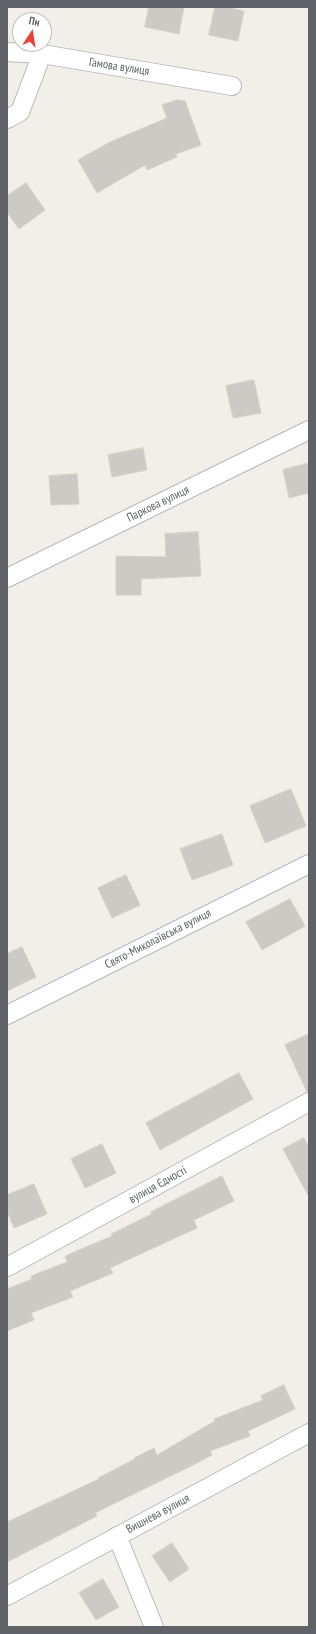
<!DOCTYPE html>
<html>
<head>
<meta charset="utf-8">
<style>
  body { margin:0 }
  #map { position:relative; width:316px; height:1634px; overflow:hidden; background:#f1efe8; font-family:"PT Sans Narrow",sans-serif }
  canvas { display:block }
  .frame { position:absolute; inset:0; border:8px solid #5f6368; pointer-events:none }
  .north { position:absolute; left:12px; top:12px; width:40px; height:40px; box-sizing:border-box; background:#fff; border:1px solid #bfc1c3; border-radius:50%; rotate:12deg; font-size:11px; font-weight:700; line-height:16px; text-align:center; color:#5f6368 }
  .north::after { content:''; display:block; margin:auto; width:14px; height:18px; background:#ea4335; clip-path:polygon(50% 0,100% 100%,50% 72%,0 100%) }
</style>
</head>
<body>
<div id="map">
<canvas width="316" height="1634"></canvas>
<div class="frame"></div>
<div class="north">Пн</div>
</div>
<script>
const ctx = document.querySelector('canvas').getContext('2d');
ctx.lineJoin = 'round';
function fillPath(path, color) {
  ctx.fillStyle = color;
  ctx.fill(path, 'evenodd');
}
function strokePath(path, color, width, dash) {
  ctx.strokeStyle = color;
  ctx.lineWidth = width;
  ctx.lineCap = dash ? 'butt' : 'round';
  ctx.setLineDash(dash || []);
  ctx.stroke(path);
}
function write(font, color, halo, rows, align = 'center') {
  ctx.font = font + ' "PT Sans Narrow",sans-serif';
  ctx.lineWidth = 3;
  ctx.setLineDash([]);
  ctx.textBaseline = 'middle';
  ctx.strokeStyle = halo;
  ctx.fillStyle = color;
  for (const [text, x, y, turn = 0] of rows) {
    ctx.save();
    ctx.translate(x, y);
    ctx.rotate((+turn || 0) * Math.PI / 180);
    ctx.textAlign = isNaN(turn) ? turn : align;
    if (halo) ctx.strokeText(text, 0, 0);
    ctx.fillText(text, 0, 0);
    ctx.restore();
  }
}
const building = new Path2D(`
  M 149,7 L 184,7 L 179,34 L 145,27 Z
  M 215,7 L 227,7 L 244,11 L 238,41 L 209,35 Z
  M 177,100 L 185,101 L 201,145 L 176,154 L 177,157 L 147,170 L 145,165 L 97,193 L 78,160 L 110,142 L 167,118 L 162,105 Z
  M 26,183 L 45,210 L 19,229 L 7,212 L 7,196 Z
  M 254,380 L 261,413 L 233,418 L 226,386 Z
  M 143,448 L 147,470 L 112,477 L 108,455 Z
  M 309,463 L 309,493 L 289,498 L 283,470 Z
  M 77,474 L 79,504 L 51,505 L 49,476 Z
  M 198,532 L 201,576 L 141,579 L 141,595 L 116,595 L 116,556 L 166,557 L 165,534 Z
  M 291,789 L 306,826 L 265,843 L 250,806 Z
  M 222,834 L 233,865 L 192,880 L 180,849 Z
  M 126,875 L 140,905 L 112,918 L 98,888 Z
  M 290,899 L 305,926 L 262,950 L 246,922 Z
  M 22,947 L 36,977 L 7,991 L 7,954 Z
  M 309,1034 L 309,1092 L 307,1092 L 285,1045 Z
  M 239,1073 L 253,1099 L 160,1150 L 146,1123 Z
  M 304,1138 L 309,1147 L 309,1197 L 283,1149 Z
  M 102,1144 L 116,1173 L 85,1188 L 71,1159 Z
  M 222,1176 L 234,1201 L 194,1220 L 197,1228 L 110,1268 L 113,1273 L 70,1291 L 73,1297 L 31,1313 L 34,1320 L 7,1331 L 7,1289 L 32,1279 L 31,1276 L 67,1262 L 65,1256 L 112,1236 L 111,1234 L 152,1214 L 151,1212 Z
  M 34,1184 L 47,1214 L 14,1228 L 7,1211 L 7,1195 Z
  M 284,1385 L 295,1409 L 248,1431 L 250,1436 L 210,1451 L 212,1455 L 193,1465 L 95,1513 L 97,1516 L 7,1562 L 7,1522 L 99,1479 L 98,1478 L 135,1459 L 134,1458 L 154,1448 L 157,1455 L 215,1421 L 214,1419 L 263,1400 L 261,1396 Z
  M 172,1543 L 189,1569 L 170,1582 L 152,1556 Z
  M 103,1579 L 119,1607 L 96,1620 L 79,1593 Z`);
fillPath(building, '#cccac5');
strokePath(building, '#d6d1c6', 1);
const minor = new Path2D(`
  M 7,52 L 42,54 L 232,86
  M 7,119 L 20,112 L 42,54
  M 7,578 L 309,430
  M 7,1015 L 309,864
  M 7,1267 L 309,1102
  M 117,1536 L 154,1627
  M 7,1596 L 309,1433`);
strokePath(minor, '#b5b8bc', 20);
strokePath(minor, '#fff', 18);
write('12px', '#5f6368', '#fff', [
  ["Гамова вулиця",119,67,9],
  ["Паркова вулиця",158,504,-26],
  ["Свято-Миколаївська вулиця",158,939,-27],
  ["вулиця Єдності",158,1185,-29],
  ["Вишнева вулиця",158,1514,-28]
]);
</script>
</body>
</html>
